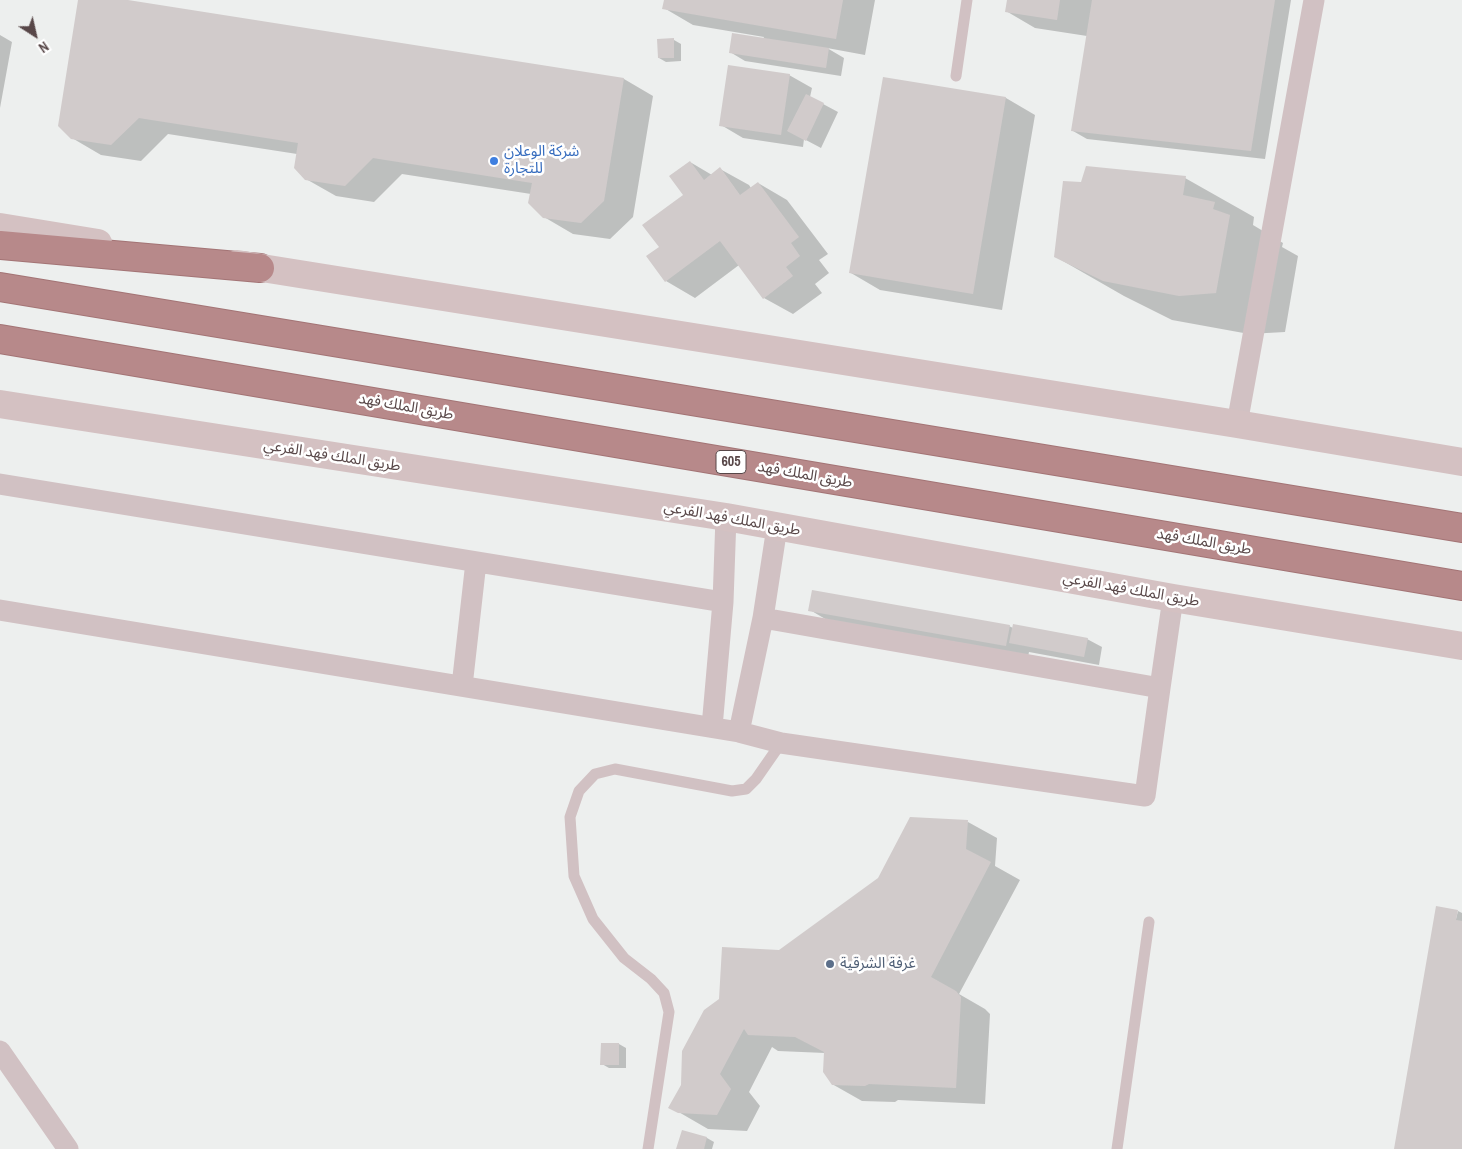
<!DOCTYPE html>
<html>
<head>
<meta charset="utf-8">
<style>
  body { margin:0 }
  #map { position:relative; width:1462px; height:1149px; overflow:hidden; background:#edefee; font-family:"Archivo Narrow",sans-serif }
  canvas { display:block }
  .north { position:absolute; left:10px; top:10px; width:50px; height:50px; -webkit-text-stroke:4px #fff; paint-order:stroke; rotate:145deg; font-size:14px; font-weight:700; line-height:20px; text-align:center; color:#584748 }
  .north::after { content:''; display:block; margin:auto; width:18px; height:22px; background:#584748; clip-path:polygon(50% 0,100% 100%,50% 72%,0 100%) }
</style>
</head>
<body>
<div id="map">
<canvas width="1462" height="1149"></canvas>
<div class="north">N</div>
</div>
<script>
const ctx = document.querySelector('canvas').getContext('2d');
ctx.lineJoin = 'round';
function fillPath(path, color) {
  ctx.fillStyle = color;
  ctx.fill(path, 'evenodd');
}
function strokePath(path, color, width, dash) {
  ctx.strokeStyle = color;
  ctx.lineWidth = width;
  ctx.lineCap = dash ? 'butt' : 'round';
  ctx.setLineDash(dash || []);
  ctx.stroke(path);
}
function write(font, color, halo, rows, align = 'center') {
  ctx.font = font + ' "Archivo Narrow","Noto Sans Arabic",sans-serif';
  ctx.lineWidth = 5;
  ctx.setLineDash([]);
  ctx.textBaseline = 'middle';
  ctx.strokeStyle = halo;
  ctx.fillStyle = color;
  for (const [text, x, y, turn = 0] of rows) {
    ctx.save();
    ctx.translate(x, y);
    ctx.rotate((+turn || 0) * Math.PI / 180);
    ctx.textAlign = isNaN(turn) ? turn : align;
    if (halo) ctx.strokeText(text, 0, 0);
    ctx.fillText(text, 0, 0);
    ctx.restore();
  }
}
fillPath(new Path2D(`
  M 80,0 L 120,0 L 624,79 L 653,96 L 633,217 L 610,239 L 573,234 L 544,217 L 531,194 L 402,174 L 374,202 L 336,196 L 306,179 L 297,154 L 168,134 L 141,161 L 101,155 L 72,138 Z
  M 665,0 L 875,0 L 865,55 L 827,48 L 844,58 L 841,76 L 745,61 L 730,52 L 763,39 L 764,37 L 693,25 L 664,8 Z
  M 1008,0 L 1291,0 L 1265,159 L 1087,139 L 1073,131 L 1087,36 L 1035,28 L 1006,11 Z
  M 0,35 L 12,42 L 0,108 Z
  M 674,40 L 681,44 L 681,61 L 666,62 L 659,58 Z
  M 789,75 L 812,88 L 810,97 L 838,112 L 821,148 L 804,139 L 803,147 L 743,138 L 721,125 Z
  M 884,78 L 1006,98 L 1035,115 L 1002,310 L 880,290 L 851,273 Z
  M 690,162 L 712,175 L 720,169 L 749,185 L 751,188 L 758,183 L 787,200 L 828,254 L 819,260 L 829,273 L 815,284 L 822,293 L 793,314 L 764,298 L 739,265 L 695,298 L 666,281 L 660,247 L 685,195 Z
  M 1185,178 L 1254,217 L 1253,225 L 1283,243 L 1282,247 L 1298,256 L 1285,332 L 1249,334 L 1172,320 L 1124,296 L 1056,257 L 1082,184 Z
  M 810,610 L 1009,626 L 1013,628 L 1087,639 L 1102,647 L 1099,665 L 1029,652 L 1028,657 L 832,623 Z
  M 968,822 L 997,838 L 995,866 L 1020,880 L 959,994 L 985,1009 L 990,1014 L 985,1104 L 898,1100 L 895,1102 L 862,1101 L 832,1084 L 825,1053 L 778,1051 L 772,1047 L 749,1092 L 760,1106 L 747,1131 L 708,1129 L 670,1107 L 780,951 Z
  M 1458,911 L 1462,913 L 1462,1149 L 1396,1149 Z
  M 619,1044 L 626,1048 L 626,1068 L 609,1068 L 602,1064 Z
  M 683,1131 L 707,1138 L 714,1142 L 712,1149 L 678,1149 Z`), '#0003');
fillPath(new Path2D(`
  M 78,0 L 128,0 L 624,78 L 604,201 L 581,223 L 543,218 L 528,203 L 532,183 L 373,158 L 345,186 L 305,180 L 294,168 L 298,143 L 139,118 L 111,145 L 71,139 L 58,126 Z
  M 664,0 L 843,0 L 836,39 L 662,9 Z
  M 1007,0 L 1060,0 L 1057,20 L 1005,12 Z
  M 1092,0 L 1275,0 L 1251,151 L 1071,131 Z
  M 732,33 L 829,48 L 826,68 L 729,53 Z
  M 674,38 L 674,58 L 658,58 L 657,39 Z
  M 728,65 L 790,74 L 781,135 L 719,126 Z
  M 883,77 L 1006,97 L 973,294 L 849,273 Z
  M 806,94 L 824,103 L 806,141 L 787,131 Z
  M 690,161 L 704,180 L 720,167 L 740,195 L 758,182 L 799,237 L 791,243 L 800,256 L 786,267 L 793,276 L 763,299 L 720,241 L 665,282 L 646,256 L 659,247 L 642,225 L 683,195 L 669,176 Z
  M 1086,166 L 1186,176 L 1183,195 L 1215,202 L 1213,209 L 1230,215 L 1216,293 L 1179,296 L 1103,281 L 1054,257 L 1063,181 L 1081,182 Z
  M 812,590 L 1010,625 L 1006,646 L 808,611 Z
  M 1013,624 L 1088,638 L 1084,657 L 1009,643 Z
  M 910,817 L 968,820 L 966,849 L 991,862 L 931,977 L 956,991 L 961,997 L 956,1088 L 869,1084 L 865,1086 L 832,1085 L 823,1072 L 824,1052 L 795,1037 L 748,1035 L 744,1029 L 720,1074 L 731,1089 L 717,1115 L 678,1113 L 668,1108 L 681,1085 L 682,1051 L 704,1010 L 719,999 L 722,947 L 779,950 L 878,878 Z
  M 1436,906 L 1458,910 L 1456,920 L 1462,921 L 1462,1149 L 1394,1149 Z
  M 601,1043 L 619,1043 L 619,1065 L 600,1065 Z
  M 682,1130 L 707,1137 L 704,1149 L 676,1149 Z`), '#d1cbcb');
const highway = new Path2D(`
  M 0,245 L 260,268
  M 0,287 L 1462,528
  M 0,339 L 1462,586`);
strokePath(highway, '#a37475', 30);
strokePath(new Path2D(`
  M 956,76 L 967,0
  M 648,1149 L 669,1012 L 664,993 L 651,979 L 624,958 L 593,919 L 574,876 L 570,817 L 579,791 L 595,774 L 615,769 L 732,791 L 746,789 L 756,779 L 781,743
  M 1117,1149 L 1149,922`), '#d1c1c3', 11);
strokePath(new Path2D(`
  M 1237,424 L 1314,0
  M 0,484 L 723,602
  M 0,610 L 739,732 L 781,743 L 1145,796 L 1160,688 L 763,618 L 777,527
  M 462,686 L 476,562
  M 1160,688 L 1173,598
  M 712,727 L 723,602 L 726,517
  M 739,732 L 763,618
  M 0,1051 L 68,1149`), '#d1c1c3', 21);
strokePath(new Path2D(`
  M 0,227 L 98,243
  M 237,264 L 1237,424 L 1462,462
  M 0,404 L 726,517 L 1173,598 L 1462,646`), '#d4c1c2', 28);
strokePath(highway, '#b7898a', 28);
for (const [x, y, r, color] of [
  [494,161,5,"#3f7fe0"],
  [830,964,5,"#5c6f8a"]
]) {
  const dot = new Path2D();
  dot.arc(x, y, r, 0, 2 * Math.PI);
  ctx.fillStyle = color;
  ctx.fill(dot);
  strokePath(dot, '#fff', 2);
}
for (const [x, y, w] of [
  [731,462,30]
]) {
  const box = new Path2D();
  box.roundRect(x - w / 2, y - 11.5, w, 23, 4);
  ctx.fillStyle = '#fff';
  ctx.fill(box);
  strokePath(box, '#584748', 1);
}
write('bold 14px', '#584748', null, [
  ["605",731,462]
]);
write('15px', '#366cbe', '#fff', [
  ["شركة الوعلان",504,152],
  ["للتجارة",504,169]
], 'left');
write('15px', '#584748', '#fff', [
  ["طريق الملك فهد",406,407,10],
  ["طريق الملك فهد الفرعي",332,456,9],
  ["طريق الملك فهد",805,475,10],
  ["طريق الملك فهد الفرعي",732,519,10],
  ["طريق الملك فهد",1204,542,10],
  ["طريق الملك فهد الفرعي",1131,590,10]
]);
write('15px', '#4e5e75', '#fff', [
  ["غرفة الشرقية",840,964]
], 'left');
</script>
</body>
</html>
